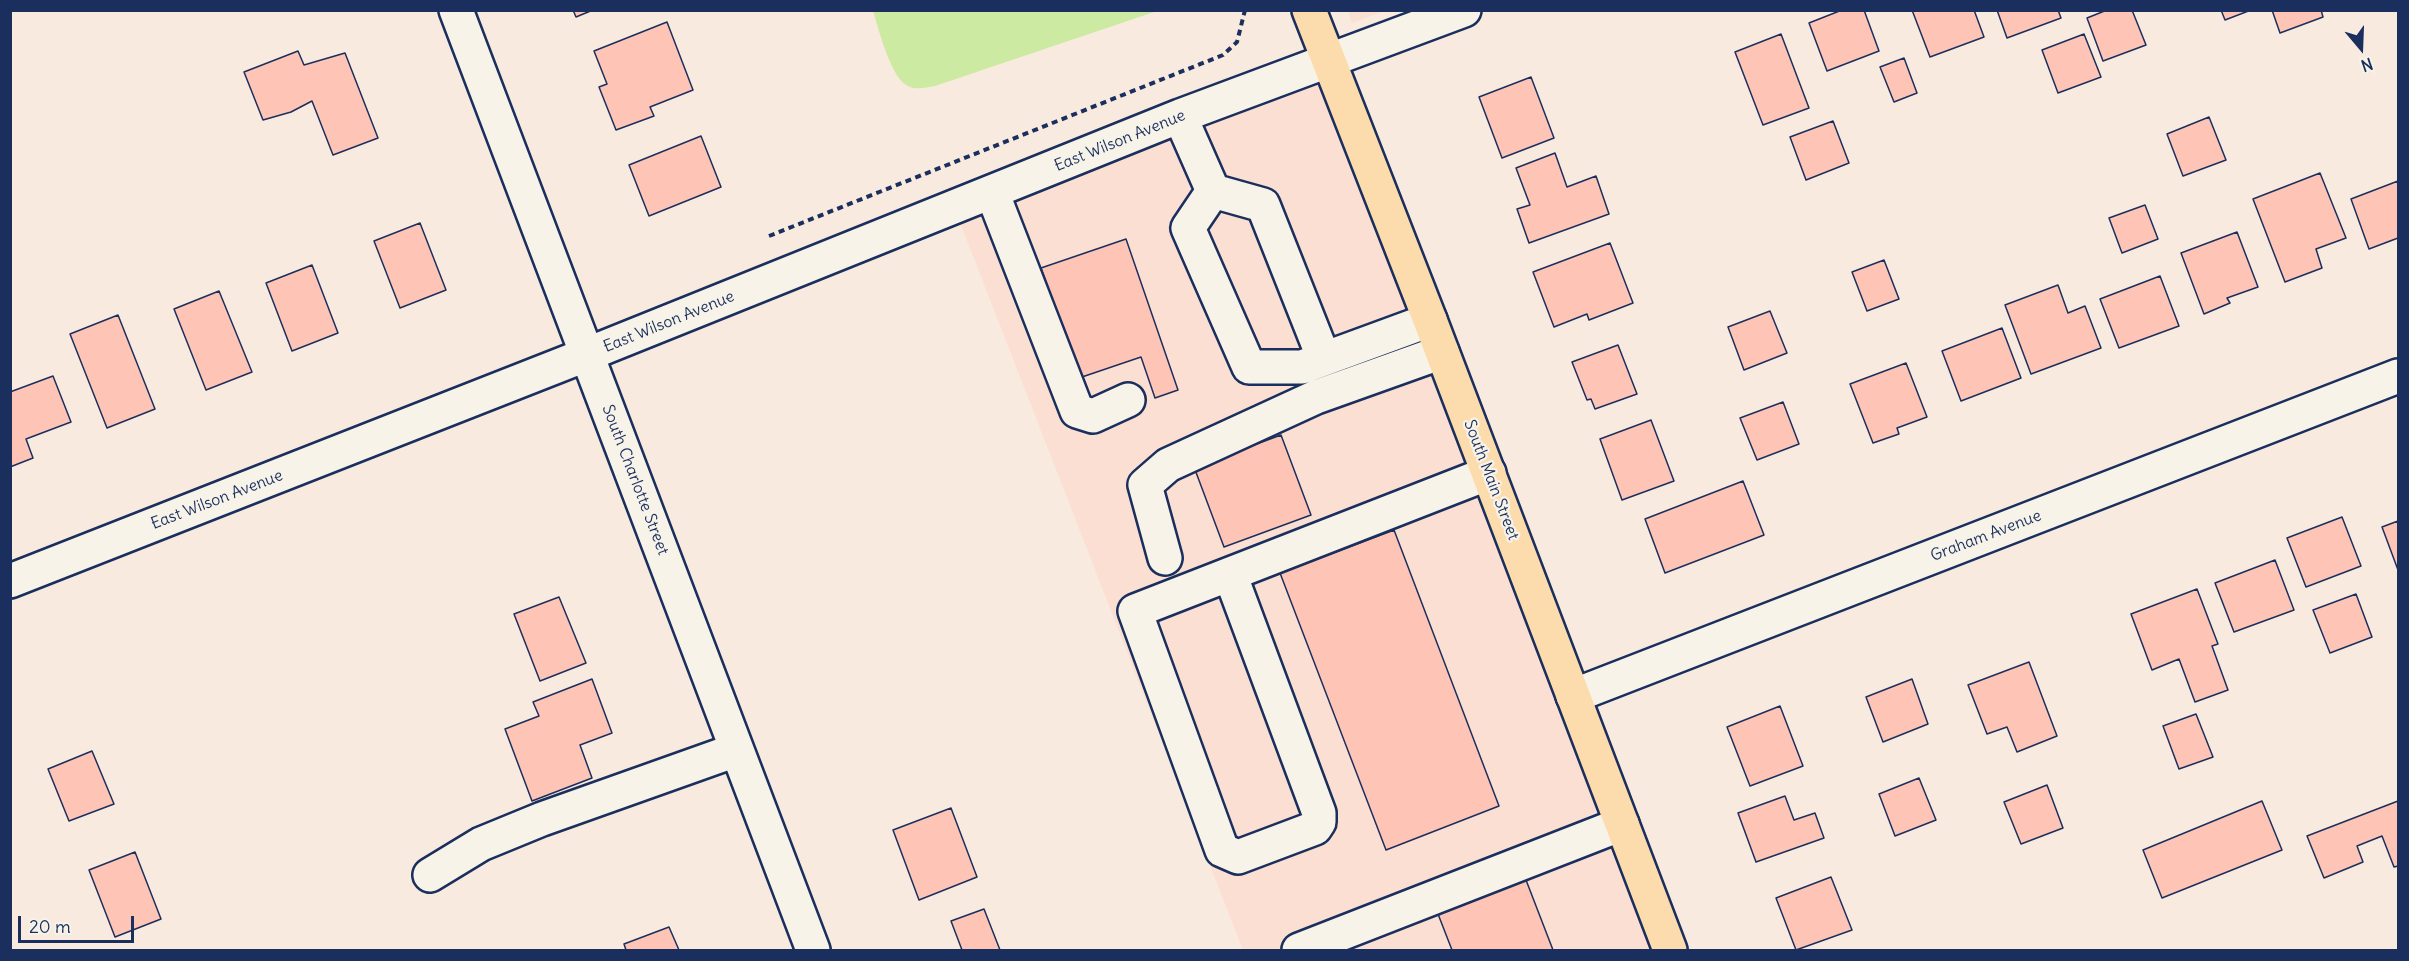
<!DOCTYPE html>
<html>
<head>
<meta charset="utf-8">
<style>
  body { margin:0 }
  #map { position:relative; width:2409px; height:961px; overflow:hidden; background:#f8eade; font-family:Delius,sans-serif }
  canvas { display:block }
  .frame { position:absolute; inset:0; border:12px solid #1b2f5e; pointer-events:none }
  .north { position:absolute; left:2331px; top:18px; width:60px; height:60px; -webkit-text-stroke:4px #f7f3e8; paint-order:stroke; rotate:161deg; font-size:16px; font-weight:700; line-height:24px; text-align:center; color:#1b2f5e }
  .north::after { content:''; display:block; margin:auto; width:21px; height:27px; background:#1b2f5e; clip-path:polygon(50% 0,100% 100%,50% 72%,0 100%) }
  .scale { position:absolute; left:18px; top:916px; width:116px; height:27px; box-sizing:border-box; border:3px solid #1b2f5e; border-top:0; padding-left:8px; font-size:18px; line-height:21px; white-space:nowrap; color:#1b2f5e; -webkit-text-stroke:4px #f7f3e8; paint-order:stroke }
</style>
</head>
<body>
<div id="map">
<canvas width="2409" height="961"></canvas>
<div class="frame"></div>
<div class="north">N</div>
<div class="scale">20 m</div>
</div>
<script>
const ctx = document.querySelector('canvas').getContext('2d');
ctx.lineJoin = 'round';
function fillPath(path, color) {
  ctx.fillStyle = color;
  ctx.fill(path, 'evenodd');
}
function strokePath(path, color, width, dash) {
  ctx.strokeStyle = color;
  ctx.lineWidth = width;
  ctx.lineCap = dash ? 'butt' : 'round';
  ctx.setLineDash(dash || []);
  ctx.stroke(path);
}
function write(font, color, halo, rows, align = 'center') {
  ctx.font = font + ' Delius,sans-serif';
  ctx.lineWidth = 4.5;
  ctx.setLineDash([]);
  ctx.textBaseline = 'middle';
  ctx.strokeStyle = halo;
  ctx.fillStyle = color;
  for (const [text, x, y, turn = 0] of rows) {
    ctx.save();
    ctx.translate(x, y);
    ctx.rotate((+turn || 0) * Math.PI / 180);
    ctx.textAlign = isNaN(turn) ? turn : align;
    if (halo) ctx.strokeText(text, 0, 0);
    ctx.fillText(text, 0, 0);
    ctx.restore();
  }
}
fillPath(new Path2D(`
  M 1348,11 L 1384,11 L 1352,23 Z
  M 1325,77 L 1655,950 L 1243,950 L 959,220 Z`), '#fadfd2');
fillPath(new Path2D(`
  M 873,11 L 873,10 L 1157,11 L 935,86 C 927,87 918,90 910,87 C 891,81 879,29 873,11 Z`), '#cceaa1');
const building = new Path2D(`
  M 573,10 L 593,10 L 576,17 Z
  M 1842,10 L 1864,10 L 1879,51 L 1827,71 L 1809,23 Z
  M 1912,10 L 1974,10 L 1984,37 L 1930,57 Z
  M 1997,10 L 2058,10 L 2061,18 L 2007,38 Z
  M 2107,10 L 2132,10 L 2146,45 L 2103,61 L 2087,18 Z
  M 2221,10 L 2251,10 L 2225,20 Z
  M 2272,10 L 2321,10 L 2323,17 L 2280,33 Z
  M 667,22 L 693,90 L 650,107 L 654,116 L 616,130 L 599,87 L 607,84 L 594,51 Z
  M 1781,34 L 1809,108 L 1763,125 L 1735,52 Z
  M 2084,34 L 2101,77 L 2058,93 L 2042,50 Z
  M 298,51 L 304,65 L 345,53 L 378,138 L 333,155 L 312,101 L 291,112 L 263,120 L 244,72 Z
  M 1904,58 L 1917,93 L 1894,102 L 1880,67 Z
  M 1531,77 L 1554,138 L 1502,158 L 1479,97 Z
  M 2209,117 L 2226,160 L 2183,176 L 2167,134 Z
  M 1833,121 L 1849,163 L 1806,180 L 1790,137 Z
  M 701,136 L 721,187 L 649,216 L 629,165 Z
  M 1555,153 L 1567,187 L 1596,176 L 1609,214 L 1529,243 L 1517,209 L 1530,205 L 1516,168 Z
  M 2320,173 L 2346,238 L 2316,249 L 2322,268 L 2285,282 L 2253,199 Z
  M 2398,181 L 2398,238 L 2369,249 L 2351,199 Z
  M 2145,205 L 2158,239 L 2122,253 L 2109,218 Z
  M 420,223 L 446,290 L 400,308 L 374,241 Z
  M 2237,232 L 2258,287 L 2227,298 L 2230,303 L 2204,314 L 2181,253 Z
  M 1126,239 L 1178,390 L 1155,398 L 1141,357 L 1079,378 L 1041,268 Z
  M 1610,243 L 1633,303 L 1589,320 L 1587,314 L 1554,327 L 1533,272 Z
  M 1884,260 L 1899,299 L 1867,311 L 1852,272 Z
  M 312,265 L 338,333 L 292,351 L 266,283 Z
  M 2160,276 L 2179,326 L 2119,348 L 2100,299 Z
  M 2058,285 L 2068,313 L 2085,306 L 2101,348 L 2031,374 L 2005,305 Z
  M 219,291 L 252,372 L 206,390 L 174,309 Z
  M 1770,311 L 1787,353 L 1744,370 L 1728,327 Z
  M 118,315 L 155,409 L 107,428 L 70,334 Z
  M 2002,328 L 2021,378 L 1961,401 L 1942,351 Z
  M 1618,345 L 1637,394 L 1595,409 L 1591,399 L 1587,400 L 1572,362 Z
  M 1906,363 L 1927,417 L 1897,428 L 1899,434 L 1873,443 L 1850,384 Z
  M 53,376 L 71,422 L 26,439 L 33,458 L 10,467 L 10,392 Z
  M 1783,402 L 1799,444 L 1757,460 L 1740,418 Z
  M 1651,420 L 1674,481 L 1622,500 L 1600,439 Z
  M 1281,435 L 1311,515 L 1224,547 L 1194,467 Z
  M 1743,481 L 1764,535 L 1665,573 L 1645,519 Z
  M 2342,517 L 2361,566 L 2306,587 L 2287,538 Z
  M 2398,521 L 2398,570 L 2382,527 Z
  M 1394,530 L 1499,806 L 1386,850 L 1280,573 Z
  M 2275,560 L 2294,610 L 2234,632 L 2215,583 Z
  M 2197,589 L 2218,644 L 2212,646 L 2228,690 L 2195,702 L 2179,659 L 2152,670 L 2131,614 Z
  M 2356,594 L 2372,637 L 2330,653 L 2313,610 Z
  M 559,597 L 586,663 L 540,681 L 514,614 Z
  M 2029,662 L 2057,736 L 2017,752 L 2007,727 L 1987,734 L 1968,685 Z
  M 592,679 L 612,733 L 580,745 L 592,778 L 532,801 L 505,729 L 539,716 L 533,702 Z
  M 1912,679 L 1928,724 L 1883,742 L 1866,697 Z
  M 1780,706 L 1803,766 L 1750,786 L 1727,727 Z
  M 2196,714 L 2213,757 L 2179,769 L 2163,726 Z
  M 92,751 L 114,804 L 69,821 L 48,769 Z
  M 1919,778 L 1936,820 L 1895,836 L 1879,794 Z
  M 2047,785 L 2063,828 L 2021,844 L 2004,802 Z
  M 1785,796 L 1794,820 L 1815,813 L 1824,838 L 1756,862 L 1738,813 Z
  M 2262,801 L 2282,850 L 2162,898 L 2143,850 Z
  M 2398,801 L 2398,866 L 2394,867 L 2382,836 L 2357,846 L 2363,862 L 2324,878 L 2307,836 Z
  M 951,808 L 977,877 L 919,900 L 893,830 Z
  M 135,852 L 161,919 L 115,937 L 89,870 Z
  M 1831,877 L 1852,930 L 1796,950 L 1776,898 Z
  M 1526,880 L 1553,950 L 1452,950 L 1438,914 Z
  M 984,909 L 1000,950 L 962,950 L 951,921 Z
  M 669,927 L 679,950 L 626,950 L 624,944 Z`);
fillPath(building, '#fec4b6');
strokePath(building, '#1b2f5e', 1.5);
const minor = new Path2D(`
  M 456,10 L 813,950
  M 1180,116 L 1213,191 L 1263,205 L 1324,359
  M 1213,191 L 1188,228 L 1249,367 L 1302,367 L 1430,320
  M 992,192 L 1077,411 L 1093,416 L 1128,400
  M 1165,558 L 1145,485 L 1168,465 L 1316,397 L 1442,352
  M 1230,574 L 1319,813 L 1319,822 L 1315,828 L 1238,857 L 1222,850 L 1135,611 L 1489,473
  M 10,581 L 588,354 L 1180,116 L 1464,10
  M 1573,696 L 2398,376
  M 430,875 L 481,844 L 542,819 L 736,750
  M 1299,950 L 1622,824`);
const major = new Path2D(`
  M 1309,10 L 1430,320 L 1670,950`);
strokePath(minor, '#1b2f5e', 38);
strokePath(major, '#1b2f5e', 38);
strokePath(new Path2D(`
  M 769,236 L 1223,55 L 1237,42 L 1245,10`), '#1b2f5e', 4, [6, 4.5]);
strokePath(minor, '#f7f3e8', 33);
strokePath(major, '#fcdcac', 33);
write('16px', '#1b2f5e', '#f7f3e8', [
  ["East Wilson Avenue",1120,141,-22],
  ["East Wilson Avenue",669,322,-22],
  ["South Charlotte Street",635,480,69],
  ["South Main Street",1491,480,69],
  ["East Wilson Avenue",217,500,-21],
  ["Graham Avenue",1986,536,-21]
]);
</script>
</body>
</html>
